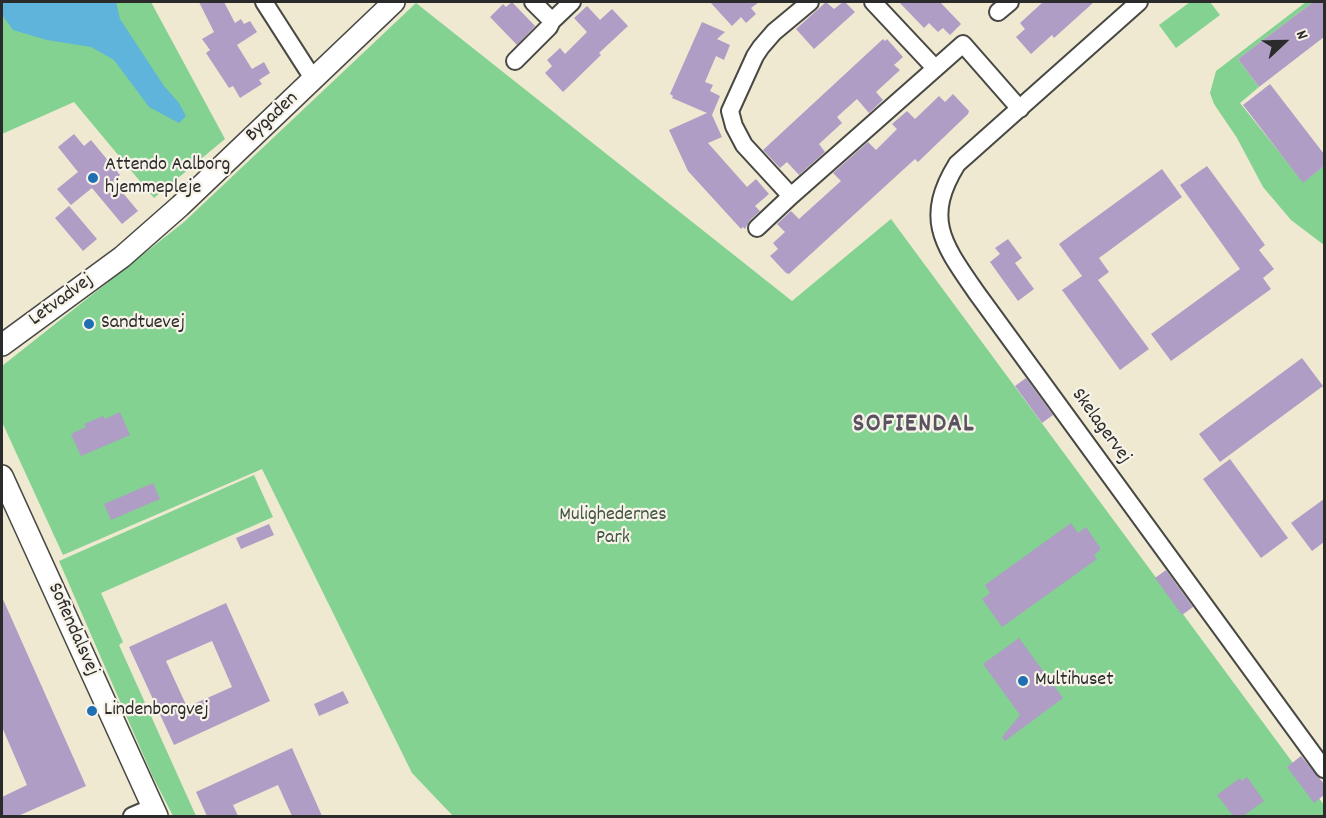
<!DOCTYPE html>
<html>
<head>
<meta charset="utf-8">
<style>
  body { margin:0 }
  #map { position:relative; width:1326px; height:818px; overflow:hidden; background:#efe9d1; font-family:Dekko,sans-serif }
  canvas { display:block }
  .frame { position:absolute; inset:0; border:3px solid #2b2b2b; pointer-events:none }
  .north { position:absolute; left:1254px; top:12px; width:60px; height:60px; -webkit-text-stroke:4px #f7f3e8; paint-order:stroke; rotate:68deg; font-size:16px; font-weight:700; line-height:24px; text-align:center; color:#2b2b2b }
  .north::after { content:''; display:block; margin:auto; width:21px; height:27px; background:#2b2b2b; clip-path:polygon(50% 0,100% 100%,50% 72%,0 100%) }
</style>
</head>
<body>
<div id="map">
<canvas width="1326" height="818"></canvas>
<div class="frame"></div>
<div class="north">N</div>
</div>
<script>
const ctx = document.querySelector('canvas').getContext('2d');
ctx.lineJoin = 'round';
function fillPath(path, color) {
  ctx.fillStyle = color;
  ctx.fill(path, 'evenodd');
}
function strokePath(path, color, width, dash) {
  ctx.strokeStyle = color;
  ctx.lineWidth = width;
  ctx.lineCap = dash ? 'butt' : 'round';
  ctx.setLineDash(dash || []);
  ctx.stroke(path);
}
function write(font, color, halo, rows, align = 'center') {
  ctx.font = font + ' Dekko,sans-serif';
  ctx.lineWidth = 4.5;
  ctx.setLineDash([]);
  ctx.textBaseline = 'middle';
  ctx.strokeStyle = halo;
  ctx.fillStyle = color;
  for (const [text, x, y, turn = 0] of rows) {
    ctx.save();
    ctx.translate(x, y);
    ctx.rotate((+turn || 0) * Math.PI / 180);
    ctx.textAlign = isNaN(turn) ? turn : align;
    if (halo) ctx.strokeText(text, 0, 0);
    ctx.fillText(text, 0, 0);
    ctx.restore();
  }
}
fillPath(new Path2D(`
  M 2,2 L 151,2 L 225,139 L 154,198 L 74,102 L 2,134 Z
  M 1190,2 L 1210,2 L 1220,15 L 1176,48 L 1159,25 Z
  M 1306,2 L 1313,2 L 1238,59 L 1259,87 L 1240,103 L 1303,182 L 1324,166 L 1324,245 L 1291,220 L 1263,187 L 1237,138 L 1214,104 L 1210,93 L 1216,71 Z
  M 416,3 L 792,301 L 891,219 L 1324,805 L 1324,816 L 453,816 L 412,773 L 262,469 L 63,555 L 2,422 L 2,366 L 184,222 Z
  M 254,475 L 273,517 L 101,593 L 123,642 L 119,645 L 196,816 L 173,816 L 152,775 L 59,561 Z`), '#83d291');
fillPath(new Path2D(`
  M 2,2 L 116,2 L 120,19 L 164,86 L 179,103 L 186,116 L 179,123 L 149,107 L 114,60 L 91,47 L 47,40 L 13,30 L 2,15 Z`), '#5fb4db');
fillPath(new Path2D(`
  M 199,2 L 224,2 L 235,23 L 241,19 L 244,24 L 250,21 L 257,32 L 237,45 L 252,69 L 264,62 L 270,73 L 259,80 L 262,84 L 240,98 L 233,86 L 229,88 L 206,53 L 210,50 L 202,39 L 214,32 Z
  M 512,2 L 535,26 L 517,45 L 490,17 L 503,4 L 506,7 Z
  M 710,2 L 759,2 L 751,8 L 756,14 L 746,23 L 741,17 L 732,26 Z
  M 826,2 L 834,9 L 843,2 L 845,2 L 855,12 L 814,49 L 796,29 Z
  M 899,2 L 940,2 L 961,24 L 950,35 L 943,28 L 938,32 L 929,23 L 924,28 Z
  M 1043,2 L 1094,2 L 1054,38 L 1052,35 L 1031,54 L 1016,37 L 1025,29 L 1020,23 Z
  M 1313,2 L 1324,2 L 1324,37 L 1259,87 L 1238,59 Z
  M 587,6 L 600,20 L 612,9 L 628,26 L 599,53 L 601,55 L 563,92 L 545,73 L 552,66 L 547,60 L 560,48 L 565,54 L 587,32 L 574,18 Z
  M 702,22 L 725,32 L 717,39 L 730,45 L 724,60 L 716,56 L 705,82 L 713,85 L 710,91 L 720,96 L 712,115 L 722,137 L 708,143 L 747,187 L 756,179 L 769,194 L 755,206 L 760,211 L 750,220 L 745,229 L 743,227 L 741,229 L 688,171 L 669,130 L 707,113 L 672,98 L 673,96 L 670,94 Z
  M 883,39 L 885,41 L 887,39 L 903,57 L 894,65 L 900,70 L 876,92 L 883,100 L 869,113 L 857,99 L 837,117 L 842,123 L 819,144 L 825,152 L 799,175 L 787,162 L 780,168 L 763,150 Z
  M 1270,84 L 1324,154 L 1324,166 L 1303,183 L 1243,105 Z
  M 953,94 L 969,111 L 968,114 L 918,162 L 915,159 L 904,169 L 789,274 L 786,273 L 770,256 L 778,249 L 773,243 L 785,232 L 777,224 L 791,211 L 799,219 L 841,181 L 833,173 L 868,142 L 876,150 L 897,129 L 892,124 L 907,111 L 915,119 L 939,96 L 945,102 Z
  M 74,134 L 84,146 L 91,140 L 120,175 L 113,181 L 138,211 L 122,224 L 92,188 L 71,205 L 57,189 L 78,172 L 58,147 Z
  M 1207,166 L 1265,245 L 1259,250 L 1274,269 L 1263,278 L 1271,289 L 1171,361 L 1151,334 L 1240,269 L 1180,185 Z
  M 1162,169 L 1182,197 L 1099,258 L 1109,272 L 1098,280 L 1149,349 L 1120,370 L 1062,290 L 1082,276 L 1059,244 Z
  M 69,206 L 97,239 L 83,251 L 55,218 Z
  M 1008,239 L 1022,258 L 1015,263 L 1034,289 L 1018,301 L 990,262 L 1000,254 L 995,248 Z
  M 1302,358 L 1323,386 L 1220,462 L 1199,434 Z
  M 1026,378 L 1053,415 L 1042,423 L 1015,386 Z
  M 120,412 L 130,435 L 81,456 L 71,434 L 86,427 L 84,424 L 103,416 L 105,419 Z
  M 1230,459 L 1288,538 L 1261,558 L 1203,479 Z
  M 153,483 L 160,499 L 111,520 L 104,504 Z
  M 1324,499 L 1324,542 L 1312,551 L 1291,523 Z
  M 1071,523 L 1078,533 L 1086,527 L 1101,549 L 1094,555 L 1097,559 L 1002,627 L 982,599 L 990,593 L 985,585 Z
  M 269,524 L 274,535 L 241,549 L 236,538 Z
  M 1166,570 L 1193,607 L 1182,615 L 1155,578 Z
  M 2,597 L 86,786 L 18,816 L 2,816 L 2,797 L 27,785 L 2,727 Z
  M 226,603 L 270,701 L 174,745 L 129,647 ZM 212,641 L 232,687 L 187,707 L 166,661 Z
  M 1019,638 L 1063,698 L 1005,741 L 1002,737 L 1020,715 L 983,664 Z
  M 343,691 L 349,703 L 319,716 L 314,704 Z
  M 292,748 L 322,816 L 292,816 L 278,785 L 233,805 L 238,816 L 207,816 L 196,792 Z
  M 1301,756 L 1324,784 L 1324,795 L 1314,803 L 1287,767 Z
  M 1247,777 L 1264,801 L 1243,816 L 1233,816 L 1217,795 L 1240,778 L 1242,781 Z`), '#af9dc6');
const minor = new Path2D(`
  M 264,2 L 314,80
  M 533,2 L 552,21 L 572,2
  M 810,2 L 774,32 L 761,47 L 755,56 L 730,111 L 734,126 L 744,145 L 791,196 L 963,44 L 1020,109
  M 873,2 L 935,68
  M 1139,2 L 957,164 C 923,219 943,244 976,292 L 1324,769
  M 998,12 L 1010,2
  M 515,61 L 549,27 L 552,21
  M 757,228 L 791,196
  M 132,816 L 153,807`);
const tertiary = new Path2D(`
  M 2,345 L 122,257 L 180,206 L 394,2
  M 2,476 L 157,816`);
strokePath(minor, '#484844', 20);
strokePath(tertiary, '#484844', 24);
strokePath(minor, '#fff', 16);
strokePath(tertiary, '#fff', 21);
for (const [x, y, r, color] of [
  [93,178,6,"#1f6fb2"],
  [89,324,6,"#1f6fb2"],
  [1023,681,6,"#1f6fb2"],
  [92,711,6,"#1f6fb2"]
]) {
  const dot = new Path2D();
  dot.arc(x, y, r, 0, 2 * Math.PI);
  ctx.fillStyle = color;
  ctx.fill(dot);
  strokePath(dot, '#f7f3e8', 2);
}
write('20px', '#2b2b2b', '#f7f3e8', [
  ["Bygaden",273,118,-43],
  ["Letvadvej",62,301,-36],
  ["Skelagervej",1100,427,54],
  ["Sofiendalsvej",72,630,66]
]);
write('20px', '#2b2b2b', '#f7f3e8', [
  ["Attendo Aalborg",105,166],
  ["hjemmepleje",105,189],
  ["Sandtuevej",101,324],
  ["Multihuset",1035,681],
  ["Lindenborgvej",104,711]
], 'left');
write('20px', '#415544', '#f7f3e8', [
  ["Mulighedernes",613,516],
  ["Park",613,539]
]);
ctx.letterSpacing = '1.5px';
write('bold 26px', '#595361', '#f7f3e8', [
  ["SOFIENDAL",914,426]
]);
ctx.letterSpacing = '0px';
</script>
</body>
</html>
